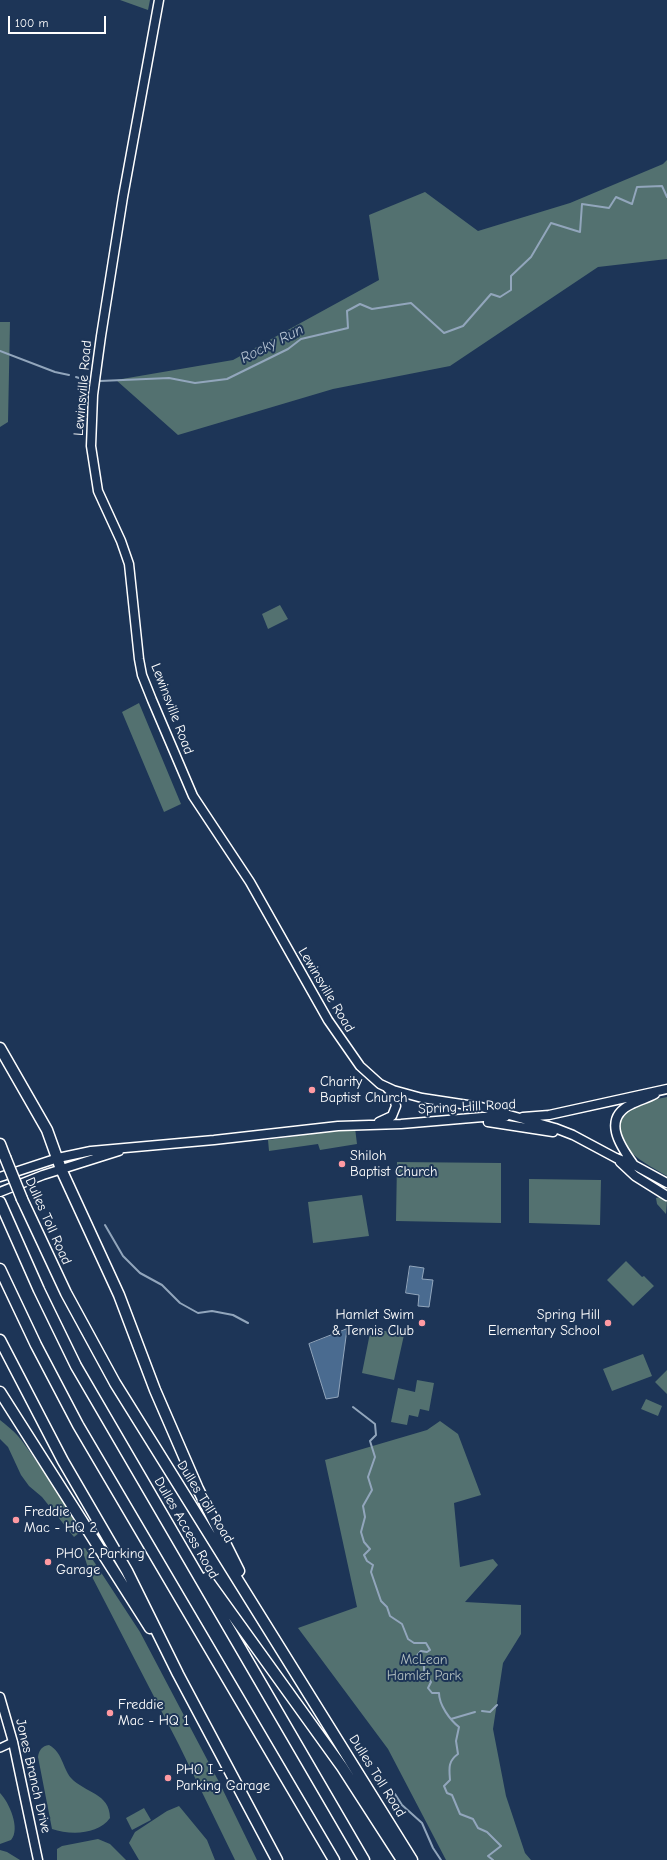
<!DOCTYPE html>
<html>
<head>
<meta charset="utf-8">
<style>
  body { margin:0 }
  #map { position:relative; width:667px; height:1860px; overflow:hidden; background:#1d3557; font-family:"Comic Neue",sans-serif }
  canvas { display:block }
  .scale { position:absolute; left:8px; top:16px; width:98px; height:18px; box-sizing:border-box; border:2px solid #fff; border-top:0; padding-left:5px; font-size:12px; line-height:14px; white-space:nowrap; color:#fff; -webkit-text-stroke:3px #1d3557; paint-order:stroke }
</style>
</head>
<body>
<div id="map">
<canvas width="667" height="1860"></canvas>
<div class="scale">100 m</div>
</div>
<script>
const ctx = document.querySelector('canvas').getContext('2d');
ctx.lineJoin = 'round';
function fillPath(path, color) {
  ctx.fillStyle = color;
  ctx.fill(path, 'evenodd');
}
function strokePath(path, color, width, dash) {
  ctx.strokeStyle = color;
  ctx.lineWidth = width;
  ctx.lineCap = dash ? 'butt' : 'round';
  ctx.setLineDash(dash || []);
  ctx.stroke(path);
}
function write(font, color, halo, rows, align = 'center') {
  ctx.font = font + ' "Comic Neue",sans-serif';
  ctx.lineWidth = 4;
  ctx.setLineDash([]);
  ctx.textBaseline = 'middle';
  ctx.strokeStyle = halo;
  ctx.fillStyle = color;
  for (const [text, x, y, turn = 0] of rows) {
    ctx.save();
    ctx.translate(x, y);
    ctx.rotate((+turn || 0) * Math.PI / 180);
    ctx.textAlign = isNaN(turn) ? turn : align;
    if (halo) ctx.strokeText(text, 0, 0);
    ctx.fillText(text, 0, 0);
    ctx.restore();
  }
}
fillPath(new Path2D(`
  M 120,0 L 150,0 L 148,10 Z
  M 667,160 L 667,259 L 598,267 L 450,366 L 333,389 L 178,435 L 116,380 L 233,360 L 379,280 L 369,215 L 425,192 L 478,231 L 570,203 L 663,164 Z
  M 0,322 L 10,322 L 8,422 L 0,427 Z
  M 280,605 L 288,619 L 268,629 L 262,614 Z
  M 139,703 L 181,804 L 164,812 L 122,712 Z
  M 667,1097 L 667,1176 C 650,1166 609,1146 620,1120 C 623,1113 630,1107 637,1104 C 645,1100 658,1099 667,1097 Z
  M 355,1128 L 357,1144 L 320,1150 L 318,1144 L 269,1151 L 268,1140 Z
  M 397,1162 L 501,1163 L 501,1223 L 396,1221 Z
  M 529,1179 L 601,1180 L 600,1225 L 529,1223 Z
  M 362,1195 L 369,1236 L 313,1243 L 308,1202 Z
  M 660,1197 L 667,1201 L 666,1214 L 657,1204 L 656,1198 Z
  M 626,1261 L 642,1277 L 644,1276 L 654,1286 L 633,1306 L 607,1280 Z
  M 371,1328 L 404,1335 L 394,1380 L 362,1373 Z
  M 643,1354 L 652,1376 L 612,1391 L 603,1369 Z
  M 667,1370 L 667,1394 L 655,1382 Z
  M 417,1380 L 434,1383 L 429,1411 L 420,1409 L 418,1417 L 409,1415 L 407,1425 L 391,1422 L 398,1388 L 415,1392 Z
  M 646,1399 L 662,1406 L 658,1416 L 641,1409 Z
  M 0,1420 C 6,1425 13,1430 18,1436 C 29,1449 79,1520 79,1533 L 74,1537 L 42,1497 L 29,1486 L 21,1475 L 8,1447 L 0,1439 Z
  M 440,1421 L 458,1434 L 481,1495 L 454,1503 L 460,1567 L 493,1559 L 498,1565 L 465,1602 L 521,1605 L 521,1634 L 503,1663 L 493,1729 L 506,1796 L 525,1853 L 531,1860 L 446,1860 L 388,1749 L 298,1628 L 357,1607 L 325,1460 L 427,1430 Z
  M 85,1548 L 140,1632 L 219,1782 L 257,1860 L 235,1860 L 179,1745 L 89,1571 L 82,1549 Z
  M 49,1745 C 63,1753 62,1767 71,1778 C 85,1793 110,1793 110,1818 C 98,1835 70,1835 52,1829 L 38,1757 C 39,1750 42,1746 49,1745 Z
  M 0,1793 C 9,1802 21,1829 11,1840 L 0,1844 Z
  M 179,1806 L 207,1840 L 215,1860 L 139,1860 L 129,1843 L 135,1832 L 167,1811 Z
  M 144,1808 L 151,1820 L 132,1830 L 126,1818 Z
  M 98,1839 L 110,1844 L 126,1860 L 57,1860 L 57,1849 L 62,1846 Z
  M 0,1850 L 7,1852 L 20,1860 L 0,1860 Z`), '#537170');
const water = new Path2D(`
  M 410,1266 L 424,1268 L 422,1279 L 433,1280 L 429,1307 L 418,1306 L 419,1295 L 406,1293 Z
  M 347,1329 L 338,1397 L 326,1399 L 309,1344 Z`);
fillPath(water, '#4a6b90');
strokePath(water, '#92a6bc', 1);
strokePath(new Path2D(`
  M 0,351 L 55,372 L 69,375
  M 76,377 L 88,381
  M 100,381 L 169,378 L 195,383 L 227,379 L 288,349 L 301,339 L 348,328 L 347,311 L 360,304 L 372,309 L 411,303 L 444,333 L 463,326 L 491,294 L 500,297 L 511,290 L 511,276 L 531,257 L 551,223 L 580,232 L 582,204 L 609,208 L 616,197 L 632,204 L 637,187 L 662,186 L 667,197
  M 105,1225 L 123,1256 L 140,1273 L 162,1285 L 180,1303 L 198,1313 L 212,1311 L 233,1315 L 248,1323
  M 353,1407 L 375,1424 L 376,1435 L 370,1441 L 375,1457 L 368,1477 L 372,1490 L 363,1506 L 365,1517 L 361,1532 L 364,1542 L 370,1549 L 364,1555 L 367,1561 L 373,1565 L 371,1572 L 381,1601 L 387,1607 L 390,1616 L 402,1624 L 408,1639 L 414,1643 L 426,1643 L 430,1650 L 427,1652 L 421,1651 L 415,1658 L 424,1663 L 424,1672 L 431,1682 L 428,1688 L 432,1693 L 439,1693 C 439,1705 450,1720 459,1727 L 456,1741 L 458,1754 C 448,1761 449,1768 450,1780 L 444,1786 L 447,1793 L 452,1795 L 460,1814 L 473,1819 L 478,1828 L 487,1832 L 501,1846 L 488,1856 L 493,1860
  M 482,1711 L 490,1712 L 497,1705
  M 451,1719 L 475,1712
  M 395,1794 L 402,1805 L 422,1823 L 433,1848 L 441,1860`), '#92a6bc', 2);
const tertiary = new Path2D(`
  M 0,1748 L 13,1742`);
const secondary = new Path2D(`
  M 159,0 L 123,197 L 101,336 L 93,395 L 91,446 L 98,491 L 121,541 L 129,564 L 139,659 L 142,675 L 152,700 L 193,796 L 250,882 L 328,1020 L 360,1066 L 380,1084 L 393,1090 L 422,1098 L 481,1107 L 555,1128 L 573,1135 L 616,1158 L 634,1165 L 667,1183
  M 523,1117 L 549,1115 L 667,1089
  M 379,1122 L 392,1116 L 396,1106 L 393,1094 L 387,1088
  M 488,1122 L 553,1132
  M 620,1162 L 635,1176 L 667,1196
  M 634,1165 C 620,1146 601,1118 632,1104 C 640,1100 648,1098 655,1094
  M 0,1177 L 58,1158 L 91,1151 L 214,1140 L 338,1126 L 401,1124 L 483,1117 L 505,1117
  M 0,1192 L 43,1175 L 119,1151
  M 0,1697 L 13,1742 L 38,1860`);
const motorway = new Path2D(`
  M 0,1048 L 47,1130 L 61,1169 L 119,1295 L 155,1390 L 198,1489 L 239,1571
  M 0,1144 L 5,1157
  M 22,1199 L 66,1293 L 115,1383 L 412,1860
  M 0,1202 L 39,1290 L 76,1366 L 364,1860
  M 0,1269 L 36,1345 L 78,1425 L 334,1860
  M 0,1340 L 63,1461 L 127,1571 L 178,1674 L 277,1860
  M 0,1392 L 150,1628
  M 206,1578 L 342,1767 L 402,1860`);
strokePath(tertiary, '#fff', 10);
strokePath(secondary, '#fff', 11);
strokePath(motorway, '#fff', 13);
strokePath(tertiary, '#1d3557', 7);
strokePath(secondary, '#1d3557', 8);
strokePath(motorway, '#1d3557', 10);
const motorwayBridge = new Path2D(`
  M 5,1157 L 22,1199`);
strokePath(motorwayBridge, '#fff', 13, []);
strokePath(motorwayBridge, '#1d3557', 10);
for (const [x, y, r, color] of [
  [312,1090,4,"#ff9aa2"],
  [342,1164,4,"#ff9aa2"],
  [422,1323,4,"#ff9aa2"],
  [608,1323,4,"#ff9aa2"],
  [16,1520,4,"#ff9aa2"],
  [48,1562,4,"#ff9aa2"],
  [110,1713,4,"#ff9aa2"],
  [168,1778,4,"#ff9aa2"]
]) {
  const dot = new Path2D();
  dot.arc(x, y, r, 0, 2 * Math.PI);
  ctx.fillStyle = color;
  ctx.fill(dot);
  strokePath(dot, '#1d3557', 1.5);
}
write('14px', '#fff', '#1d3557', [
  ["Lewinsville Road",83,388,-85],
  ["Lewinsville Road",172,709,69],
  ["Lewinsville Road",326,990,59],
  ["Spring Hill Road",467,1107,-3],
  ["Dulles Toll Road",48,1221,66],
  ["Dulles Toll Road",205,1502,58],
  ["Dulles Access Road",186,1528,60],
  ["Jones Branch Drive",33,1776,77],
  ["Dulles Toll Road",377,1776,58]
]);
write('14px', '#fff', '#1d3557', [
  ["Charity",320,1082],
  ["Baptist Church",320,1098],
  ["Shiloh",350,1156],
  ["Baptist Church",350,1172],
  ["Hamlet Swim",414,1315,"right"],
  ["& Tennis Club",414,1331,"right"],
  ["Spring Hill",600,1315,"right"],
  ["Elementary School",600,1331,"right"],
  ["Freddie",24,1512],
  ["Mac - HQ 2",24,1528],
  ["PHO 2 Parking",56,1554],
  ["Garage",56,1570],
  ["Freddie",118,1705],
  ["Mac - HQ 1",118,1721],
  ["PHO I -",176,1770],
  ["Parking Garage",176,1786]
], 'left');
write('14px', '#b2bfbf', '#1d3557', [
  ["McLean",424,1660],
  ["Hamlet Park",424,1676]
]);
write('italic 15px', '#b7c4d3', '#1d3557', [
  ["Rocky Run",272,344,-27]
]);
</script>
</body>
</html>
